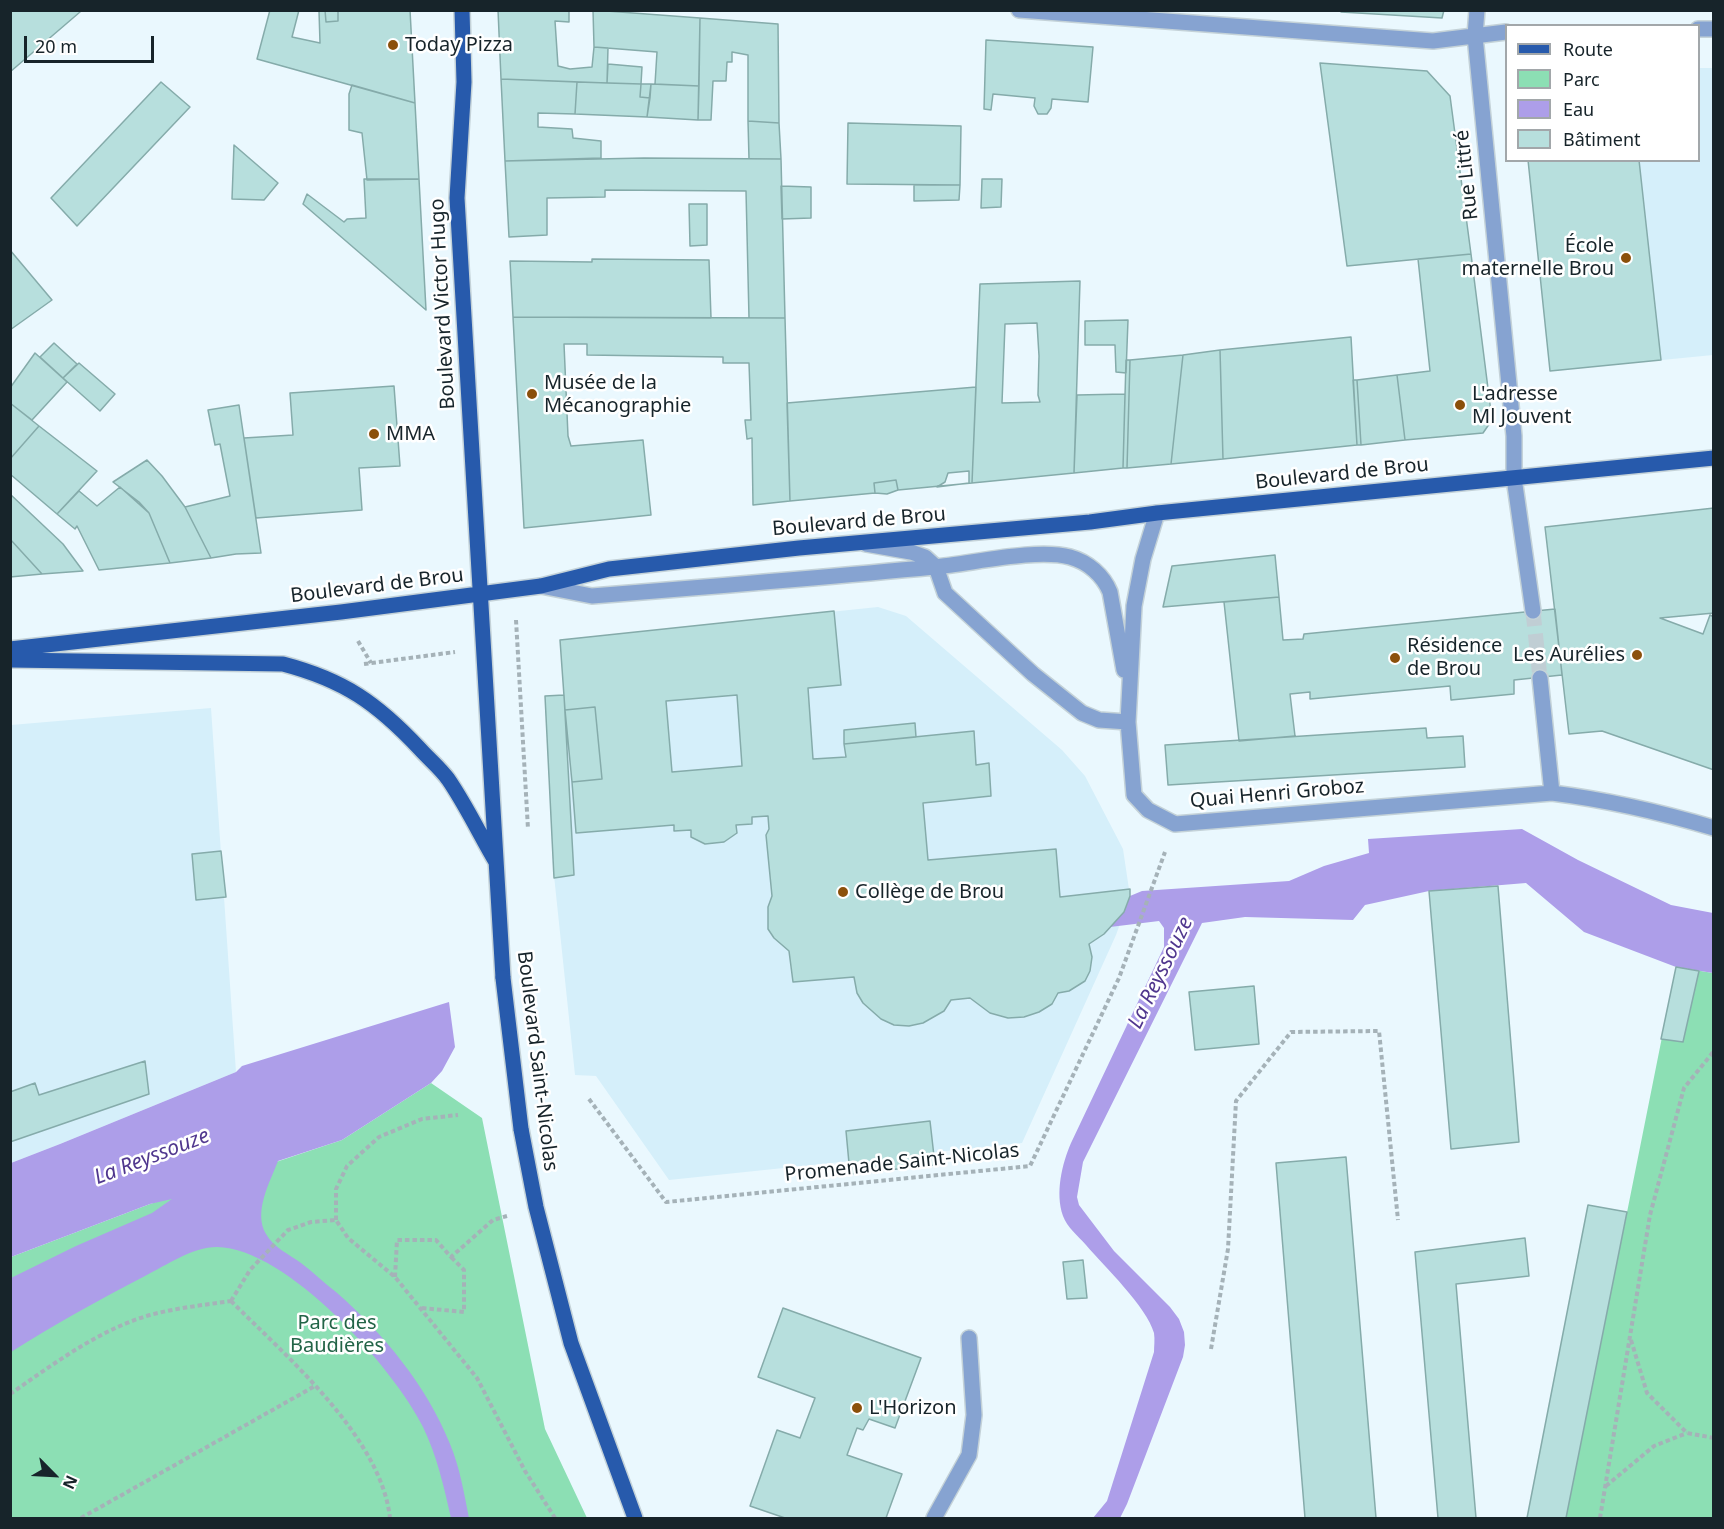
<!DOCTYPE html>
<html>
<head>
<meta charset="utf-8">
<style>
  body { margin:0 }
  #map { position:relative; width:1724px; height:1529px; overflow:hidden; background:#eaf8fe; font-family:"Noto Sans",sans-serif }
  canvas { display:block }
  .frame { position:absolute; inset:0; border:12px solid #17242a; pointer-events:none }
  .legend { position:absolute; left:1505px; top:24px; width:195px; height:138px; box-sizing:border-box; background:#fff; border:2px solid #a2a7aa; margin:0; padding:8px 10px; list-style:none; font-size:18px; color:#17242a }
  .legend li { display:flex; align-items:center; gap:12px; height:30px }
  .legend b { width:30px; border:2px solid #a2a7aa }
  .north { position:absolute; left:24px; top:1445px; width:60px; height:60px; -webkit-text-stroke:4px #fff; paint-order:stroke; rotate:114deg; font-size:16px; font-weight:700; line-height:24px; text-align:center; color:#17242a }
  .north::after { content:''; display:block; margin:auto; width:21px; height:27px; background:#17242a; clip-path:polygon(50% 0,100% 100%,50% 72%,0 100%) }
  .scale { position:absolute; left:24px; top:36px; width:130px; height:27px; box-sizing:border-box; border:3px solid #17242a; border-top:0; padding-left:8px; font-size:18px; line-height:21px; white-space:nowrap; color:#17242a; -webkit-text-stroke:4px #fff; paint-order:stroke }
</style>
</head>
<body>
<div id="map">
<canvas width="1724" height="1529"></canvas>
<div class="frame"></div>
<ul class="legend">
<li><b style="height:8px;background:#275aac"></b>Route</li>
<li><b style="height:16px;background:#8cdfb4"></b>Parc</li>
<li><b style="height:16px;background:#ad9ee9"></b>Eau</li>
<li><b style="height:16px;background:#b7dfdd"></b>Bâtiment</li>
</ul>
<div class="north">N</div>
<div class="scale">20 m</div>
</div>
<script>
const ctx = document.querySelector('canvas').getContext('2d');
ctx.lineJoin = 'round';
function fillPath(path, color) {
  ctx.fillStyle = color;
  ctx.fill(path, 'evenodd');
}
function strokePath(path, color, width, dash) {
  ctx.strokeStyle = color;
  ctx.lineWidth = width;
  ctx.lineCap = dash ? 'butt' : 'round';
  ctx.setLineDash(dash || []);
  ctx.stroke(path);
}
function write(font, color, halo, rows, align = 'center') {
  ctx.font = font + ' "Noto Sans",sans-serif';
  ctx.lineWidth = 5;
  ctx.setLineDash([]);
  ctx.textBaseline = 'middle';
  ctx.strokeStyle = halo;
  ctx.fillStyle = color;
  for (const [text, x, y, turn = 0] of rows) {
    ctx.save();
    ctx.translate(x, y);
    ctx.rotate((+turn || 0) * Math.PI / 180);
    ctx.textAlign = isNaN(turn) ? turn : align;
    if (halo) ctx.strokeText(text, 0, 0);
    ctx.fillText(text, 0, 0);
    ctx.restore();
  }
}
fillPath(new Path2D(`
  M 1699,68 L 1713,68 L 1713,355 L 1550,371 L 1528,161 L 1698,160 Z
  M 878,607 L 906,616 L 1062,750 L 1085,776 L 1123,849 L 1130,896 L 1116,935 L 1022,1143 L 669,1180 L 596,1076 L 575,1075 L 553,866 L 545,696 L 564,695 L 560,640 Z
  M 211,708 L 236,1072 L 60,1144 L 11,1163 L 11,725 Z`), '#d5effa');
fillPath(new Path2D(`
  M 1676,967 L 1713,973 L 1713,1518 L 1566,1518 Z
  M 431,1083 L 482,1118 L 545,1429 L 587,1518 L 11,1518 L 11,1257 L 150,1204 L 342,1140 Z`), '#8cdfb4');
fillPath(new Path2D(`
  M 1522,829 L 1578,860 L 1671,905 L 1713,913 L 1713,973 L 1676,967 L 1584,932 L 1526,883 L 1429,891 L 1365,905 L 1353,920 L 1245,917 L 1202,923 L 1083,1162 L 1077,1197 L 1079,1205 L 1114,1251 L 1170,1307 L 1179,1319 L 1184,1332 L 1185,1345 L 1183,1357 L 1127,1504 L 1120,1518 L 1093,1518 L 1107,1501 L 1154,1352 C 1154,1346 1155,1340 1154,1333 C 1147,1307 1104,1266 1086,1245 C 1078,1236 1067,1227 1063,1216 C 1055,1193 1062,1164 1071,1143 L 1164,947 L 1164,928 L 1159,921 L 1110,927 L 1124,912 L 1130,896 L 1142,891 L 1289,881 L 1324,866 L 1369,853 L 1368,839 Z
  M 449,1002 L 455,1047 L 442,1071 L 431,1083 L 342,1140 L 278,1161 C 270,1182 253,1212 266,1234 C 274,1248 289,1254 301,1263 C 313,1272 324,1283 336,1292 C 383,1333 427,1386 450,1444 C 460,1468 464,1493 469,1518 L 451,1518 C 444,1487 437,1456 423,1427 C 394,1368 287,1248 217,1247 C 192,1247 167,1265 145,1276 C 99,1300 55,1324 11,1352 L 11,1278 L 76,1246 L 152,1213 L 172,1199 L 150,1204 L 11,1257 L 11,1163 L 60,1144 L 236,1072 L 242,1066 Z`), '#ad9ee9');
const building = new Path2D(`
  M 10,10 L 78,10 L 80,12 L 10,72 Z
  M 270,10 L 299,10 L 292,37 L 320,43 L 319,11 L 325,10 L 326,22 L 338,21 L 338,10 L 410,10 L 415,103 L 257,59 Z
  M 325,10 L 338,10 L 338,21 L 326,22 Z
  M 498,10 L 569,10 L 569,22 L 555,21 L 558,66 L 570,69 L 592,67 L 594,47 L 608,48 L 607,83 L 501,79 Z
  M 593,10 L 700,18 L 699,86 L 655,84 L 657,52 L 594,47 Z
  M 1341,10 L 1444,10 L 1442,18 L 1341,12 Z
  M 700,18 L 778,24 L 779,123 L 748,121 L 748,55 L 732,52 L 732,62 L 727,62 L 726,81 L 713,81 L 711,120 L 698,120 Z
  M 986,40 L 1093,47 L 1088,102 L 1052,99 L 1051,108 L 1047,114 L 1038,114 L 1034,106 L 1035,98 L 993,94 L 991,110 L 984,109 Z
  M 1320,63 L 1427,71 L 1450,96 L 1471,254 L 1347,266 Z
  M 608,64 L 642,67 L 641,84 L 607,83 Z
  M 501,79 L 577,82 L 575,114 L 538,113 L 538,127 L 572,129 L 573,138 L 601,141 L 601,158 L 505,161 Z
  M 161,82 L 190,107 L 77,226 L 51,198 Z
  M 577,82 L 641,84 L 640,97 L 650,98 L 647,117 L 575,114 Z
  M 641,84 L 651,84 L 650,98 L 640,97 Z
  M 651,84 L 699,86 L 698,120 L 647,117 Z
  M 352,85 L 415,103 L 419,179 L 367,180 L 362,133 L 349,130 L 349,94 Z
  M 748,121 L 779,123 L 781,159 L 749,159 Z
  M 848,123 L 961,126 L 960,185 L 847,184 Z
  M 234,145 L 278,183 L 264,200 L 232,199 Z
  M 644,158 L 781,159 L 785,318 L 749,318 L 746,191 L 605,190 L 605,197 L 547,198 L 547,235 L 509,237 L 505,161 Z
  M 1528,160 L 1639,160 L 1661,360 L 1550,371 Z
  M 364,179 L 419,179 L 426,310 L 303,204 L 307,194 L 344,222 L 347,219 L 366,218 Z
  M 982,179 L 1002,179 L 1001,207 L 981,208 Z
  M 914,185 L 960,185 L 959,200 L 914,201 Z
  M 781,186 L 811,187 L 811,218 L 782,219 Z
  M 689,204 L 707,204 L 707,245 L 690,246 Z
  M 10,250 L 52,300 L 10,330 Z
  M 1471,254 L 1492,420 L 1483,433 L 1405,440 L 1397,375 L 1430,371 L 1418,259 Z
  M 592,259 L 709,260 L 711,318 L 513,317 L 510,261 L 592,262 Z
  M 1080,281 L 1074,473 L 972,483 L 980,284 ZM 1037,323 L 1039,356 L 1038,395 L 1040,402 L 1002,403 L 1005,324 Z
  M 513,317 L 785,318 L 790,501 L 753,505 L 752,438 L 747,439 L 745,420 L 751,420 L 749,363 L 723,363 L 723,357 L 587,355 L 587,344 L 564,344 L 568,436 L 571,446 L 643,440 L 651,515 L 524,528 Z
  M 1128,320 L 1126,373 L 1116,372 L 1115,345 L 1085,345 L 1085,321 Z
  M 1351,337 L 1357,445 L 1223,459 L 1220,350 Z
  M 54,343 L 77,364 L 63,378 L 40,357 Z
  M 1220,350 L 1223,459 L 1171,464 L 1183,355 Z
  M 35,353 L 67,382 L 32,420 L 10,403 L 10,388 Z
  M 1183,355 L 1171,464 L 1127,468 L 1130,360 Z
  M 1126,360 L 1130,360 L 1127,468 L 1123,468 Z
  M 79,363 L 115,394 L 100,411 L 63,378 Z
  M 1397,375 L 1405,440 L 1361,445 L 1357,380 Z
  M 1353,380 L 1357,380 L 1361,445 L 1357,445 Z
  M 394,386 L 400,466 L 359,468 L 362,510 L 256,518 L 244,438 L 293,435 L 290,393 Z
  M 976,387 L 972,483 L 898,490 L 896,480 L 874,483 L 875,493 L 790,501 L 787,403 Z
  M 1125,394 L 1123,468 L 1074,473 L 1077,395 Z
  M 10,403 L 39,426 L 10,459 Z
  M 239,405 L 261,553 L 236,554 L 211,558 L 185,507 L 230,496 L 220,444 L 215,445 L 208,410 Z
  M 39,426 L 97,471 L 57,514 L 10,474 L 10,459 Z
  M 147,460 L 162,476 L 185,507 L 211,558 L 170,563 L 149,513 L 139,502 L 113,482 Z
  M 969,471 L 969,483 L 937,487 L 945,482 L 948,473 Z
  M 896,480 L 898,490 L 887,494 L 875,493 L 874,483 Z
  M 120,487 L 149,513 L 170,563 L 99,570 L 77,526 L 75,529 L 57,514 L 79,491 L 97,506 Z
  M 10,494 L 63,544 L 83,571 L 42,574 L 10,539 Z
  M 1714,508 L 1714,613 L 1660,618 L 1703,634 L 1710,615 L 1714,617 L 1714,770 L 1602,731 L 1569,734 L 1545,527 Z
  M 10,539 L 42,574 L 10,577 Z
  M 1275,555 L 1279,597 L 1163,607 L 1172,566 Z
  M 1279,597 L 1283,640 L 1303,639 L 1304,634 L 1555,609 L 1562,675 L 1514,680 L 1514,694 L 1451,700 L 1450,686 L 1310,699 L 1310,692 L 1290,694 L 1295,736 L 1239,741 L 1224,602 Z
  M 834,611 L 841,685 L 808,688 L 813,759 L 846,757 L 844,744 L 974,731 L 976,765 L 989,763 L 991,796 L 923,803 L 928,860 L 1056,849 L 1060,897 L 1130,889 L 1130,896 L 1124,912 L 1104,934 L 1089,944 L 1092,957 L 1090,971 L 1085,981 L 1069,991 L 1058,993 L 1052,1004 L 1039,1012 L 1024,1017 L 1008,1018 L 990,1013 L 970,998 L 951,1000 L 944,1011 L 923,1023 L 909,1026 L 894,1025 L 881,1019 L 863,1003 L 857,993 L 854,977 L 793,982 L 789,951 L 774,938 L 768,929 L 768,907 L 772,896 L 766,835 L 769,829 L 768,816 L 752,817 L 752,824 L 736,825 L 737,833 L 724,842 L 705,844 L 691,837 L 691,830 L 674,831 L 674,825 L 576,833 L 572,782 L 602,779 L 595,707 L 565,710 L 560,640 ZM 737,695 L 742,766 L 672,772 L 666,701 Z
  M 564,695 L 574,875 L 554,878 L 545,696 Z
  M 595,707 L 602,779 L 572,782 L 565,710 Z
  M 915,723 L 916,737 L 844,744 L 844,730 Z
  M 1426,728 L 1427,738 L 1463,736 L 1465,767 L 1168,785 L 1165,745 Z
  M 221,851 L 226,897 L 196,900 L 192,854 Z
  M 1498,886 L 1519,1142 L 1451,1149 L 1429,891 Z
  M 1676,967 L 1699,971 L 1683,1042 L 1661,1039 Z
  M 1254,986 L 1259,1044 L 1195,1050 L 1189,992 Z
  M 145,1061 L 149,1094 L 10,1142 L 10,1092 L 35,1083 L 39,1095 Z
  M 930,1121 L 935,1165 L 850,1174 L 846,1131 Z
  M 1346,1157 L 1376,1518 L 1305,1518 L 1276,1163 Z
  M 1588,1205 L 1627,1212 L 1566,1518 L 1527,1518 Z
  M 1525,1238 L 1529,1276 L 1456,1284 L 1476,1518 L 1438,1518 L 1415,1252 Z
  M 1083,1260 L 1087,1298 L 1067,1299 L 1063,1262 Z
  M 783,1308 L 921,1358 L 895,1428 L 869,1419 L 863,1430 L 857,1428 L 847,1455 L 902,1474 L 886,1518 L 785,1518 L 750,1506 L 777,1430 L 800,1438 L 815,1398 L 758,1377 Z`);
fillPath(building, '#b7dfdd');
strokePath(building, '#85abaa', 1.5);
strokePath(new Path2D(`
  M 1533,611 L 1540,678`), '#c0ced4', 15, [15, 8]);
const minor = new Path2D(`
  M 1019,10 L 1433,41 L 1506,32
  M 1477,10 L 1475,36 L 1514,436 L 1514,478 L 1533,611
  M 1698,29 L 1714,29
  M 1157,513 L 1143,559 L 1134,606 L 1128,722 L 1134,795 L 1148,810 L 1175,824 L 1552,793 C 1608,800 1660,812 1714,828
  M 866,544 L 911,552 L 925,557 L 936,567 L 945,593 L 1033,674 L 1082,713 L 1099,720 L 1128,722
  M 541,586 L 592,596 C 706,587 820,578 934,567 C 971,564 1035,548 1070,557 C 1088,562 1103,575 1110,592 L 1124,670
  M 1540,678 L 1552,793
  M 934,1518 L 969,1455 L 974,1415 L 969,1338`);
const major = new Path2D(`
  M 462,10 L 464,82 L 457,198 L 503,978
  M 10,649 L 341,612 L 541,586 L 609,569 L 799,548 L 1090,522 L 1157,513 L 1714,458
  M 10,660 L 283,664 C 344,680 377,703 420,749 C 429,759 440,768 448,779 C 466,805 480,835 496,862
  M 521,1129 L 536,1207 L 571,1343 L 635,1518`);
strokePath(minor, '#c4d2d8', 18);
strokePath(major, '#c4d2d8', 18);
strokePath(new Path2D(`
  M 516,620 L 528,829
  M 358,641 L 371,663
  M 364,664 L 455,652
  M 589,1099 L 666,1202 L 1030,1166 L 1119,978 L 1165,852
  M 336,1220 L 336,1189 L 347,1166 L 379,1137 L 422,1119 L 458,1115
  M 395,1277 L 397,1240 L 436,1240 L 451,1257 L 493,1220 L 507,1216
  M 231,1301 L 250,1270 L 288,1230 L 311,1222 L 336,1220 L 348,1238 L 395,1277 L 477,1378 L 525,1471 L 555,1518
  M 231,1301 C 287,1357 381,1437 390,1518
  M 422,1308 L 464,1312 L 464,1270 L 451,1257
  M 1631,1340 L 1647,1393 L 1687,1433 L 1714,1438
  M 1211,1349 L 1228,1249 L 1236,1101 L 1291,1032 L 1379,1031 L 1398,1220
  M 10,1394 C 54,1364 98,1330 150,1315 C 176,1308 204,1305 231,1301
  M 1606,1486 L 1654,1446 L 1687,1433
  M 81,1518 L 315,1386
  M 1600,1518 L 1650,1215 L 1684,1088 L 1714,1051`), '#a5b2b8', 4, [4.5, 3]);
strokePath(minor, '#86a3d1', 15);
strokePath(major, '#275aac', 15);
const majorBridge = new Path2D(`
  M 503,978 L 521,1129`);
strokePath(majorBridge, '#c4d2d8', 18, []);
strokePath(majorBridge, '#275aac', 15);
for (const [x, y, r, color] of [
  [393,45,6,"#8b500b"],
  [1626,258,6,"#8b500b"],
  [532,394,6,"#8b500b"],
  [1460,405,6,"#8b500b"],
  [374,434,6,"#8b500b"],
  [1637,655,6,"#8b500b"],
  [1395,658,6,"#8b500b"],
  [843,892,6,"#8b500b"],
  [857,1408,6,"#8b500b"]
]) {
  const dot = new Path2D();
  dot.arc(x, y, r, 0, 2 * Math.PI);
  ctx.fillStyle = color;
  ctx.fill(dot);
  strokePath(dot, '#fff', 2);
}
write('20px', '#17242a', '#fff', [
  ["Today Pizza",405,45],
  ["École",1614,246,"right"],
  ["maternelle Brou",1614,269,"right"],
  ["Musée de la",544,383],
  ["Mécanographie",544,406],
  ["L'adresse",1472,394],
  ["Ml Jouvent",1472,417],
  ["MMA",386,434],
  ["Résidence",1407,646],
  ["de Brou",1407,669],
  ["Les Aurélies",1625,655,"right"],
  ["Collège de Brou",855,892],
  ["L'Horizon",869,1408]
], 'left');
write('20px', '#17242a', '#fff', [
  ["Rue Littré",1467,175,-96],
  ["Boulevard Victor Hugo",443,304,-93],
  ["Boulevard de Brou",1342,474,-6],
  ["Boulevard de Brou",859,522,-5],
  ["Boulevard de Brou",377,586,-7],
  ["Quai Henri Groboz",1277,794,-5],
  ["Boulevard Saint-Nicolas",537,1061,83],
  ["Promenade Saint-Nicolas",902,1163,-6]
]);
write('20px', '#226447', '#fff', [
  ["Parc des",337,1323],
  ["Baudières",337,1346]
]);
write('italic 21px', '#50378e', '#fff', [
  ["La Reyssouze",1161,973,-64],
  ["La Reyssouze",152,1157,-21]
]);
</script>
</body>
</html>
